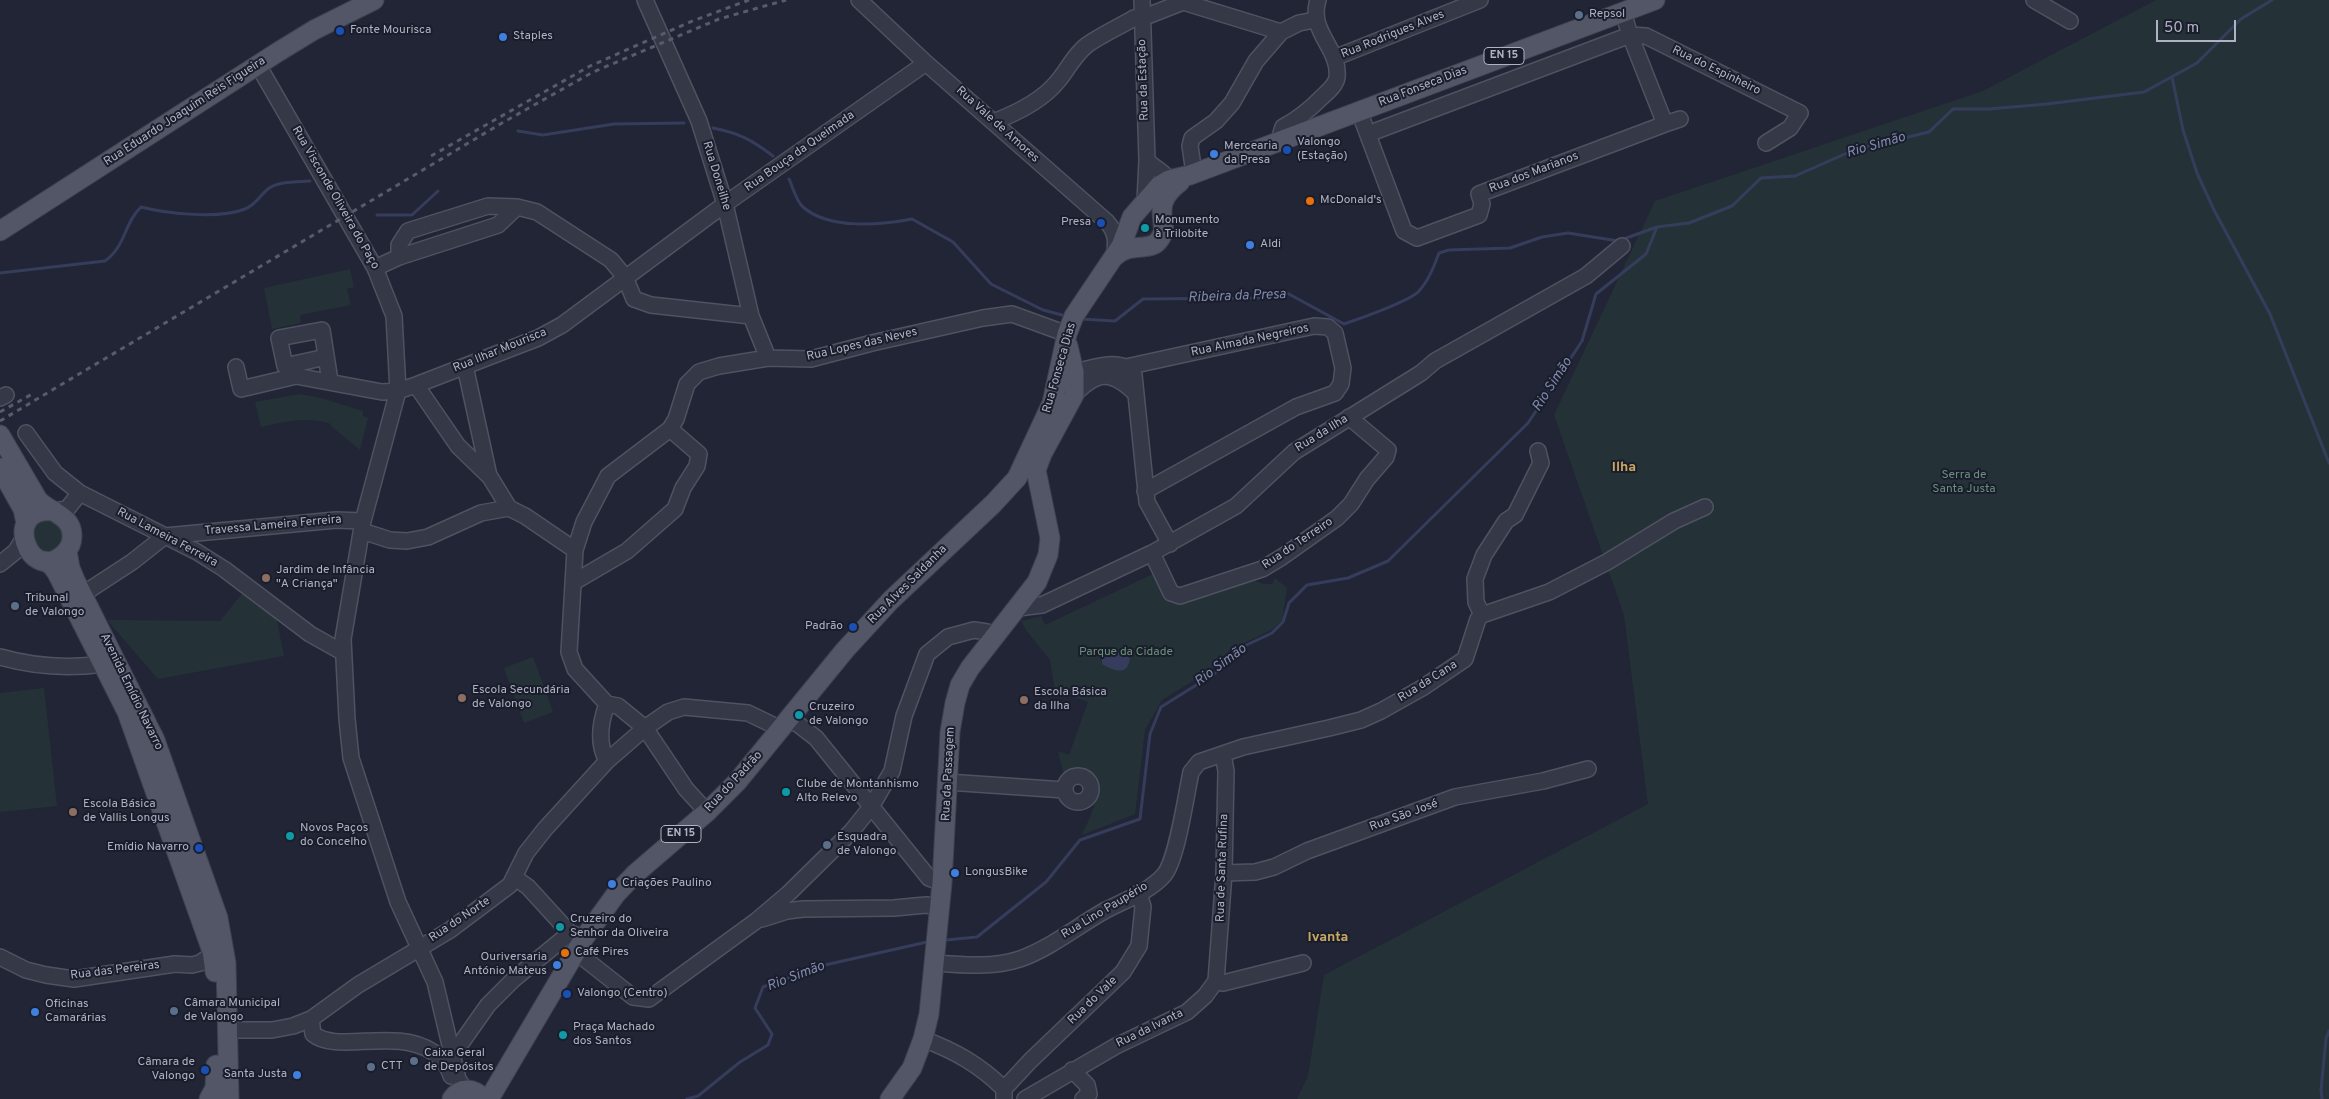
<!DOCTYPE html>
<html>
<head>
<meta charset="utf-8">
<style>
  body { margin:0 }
  #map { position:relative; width:2329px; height:1099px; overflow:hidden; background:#212535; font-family:Overpass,sans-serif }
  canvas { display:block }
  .scale { position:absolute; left:2156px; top:20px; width:80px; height:22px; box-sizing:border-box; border:2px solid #afb2c3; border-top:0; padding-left:6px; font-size:15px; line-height:18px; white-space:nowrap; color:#afb2c3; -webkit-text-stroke:4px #1a1d2b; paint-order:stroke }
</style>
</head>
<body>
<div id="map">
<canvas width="2329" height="1099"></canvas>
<div class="scale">50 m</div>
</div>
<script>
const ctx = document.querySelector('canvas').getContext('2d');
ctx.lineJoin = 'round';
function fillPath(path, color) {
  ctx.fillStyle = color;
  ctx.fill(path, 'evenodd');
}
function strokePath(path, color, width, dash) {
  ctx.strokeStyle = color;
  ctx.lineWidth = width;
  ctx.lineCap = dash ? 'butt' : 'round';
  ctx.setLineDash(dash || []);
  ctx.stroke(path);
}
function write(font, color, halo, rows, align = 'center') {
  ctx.font = font + ' Overpass,sans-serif';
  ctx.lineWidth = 4;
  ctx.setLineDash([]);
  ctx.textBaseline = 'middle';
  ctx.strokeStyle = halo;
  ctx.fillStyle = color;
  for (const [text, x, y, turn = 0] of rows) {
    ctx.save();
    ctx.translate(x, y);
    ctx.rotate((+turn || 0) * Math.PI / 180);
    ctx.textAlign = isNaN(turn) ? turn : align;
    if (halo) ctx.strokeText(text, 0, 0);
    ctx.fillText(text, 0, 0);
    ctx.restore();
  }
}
fillPath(new Path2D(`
  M 2156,0 L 2329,0 L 2329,1099 L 1297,1099 L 1308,1076 L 1324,975 L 1648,804 L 1624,615 L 1554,415 L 1655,201 L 1983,91 Z
  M1139 229a6 6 0 1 1 12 0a6 6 0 1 1-12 0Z
  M 350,269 L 354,287 L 347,289 L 351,305 L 300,315 L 301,323 L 272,329 L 264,288 Z
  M 300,394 L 321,398 L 363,411 L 363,416 L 368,418 L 360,450 L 331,426 L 331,424 C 306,416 286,422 261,427 L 255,402 Z
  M 39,520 L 55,520 L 65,534 L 62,545 L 47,553 L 36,549 L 31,528 Z
  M 1155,573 L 1168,600 L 1249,578 L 1263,584 L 1272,584 L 1275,578 L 1287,588 L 1282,620 L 1273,629 L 1230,650 L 1215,667 L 1162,700 L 1145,730 L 1135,814 L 1082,835 C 1091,814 1114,775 1077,769 L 1064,776 L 1058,751 L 1069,755 L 1088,702 L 1055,690 L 1050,660 L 1026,630 L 1021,621 L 1041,616 L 1045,625 Z
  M 244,591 L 276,615 L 284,656 L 158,679 L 107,620 L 220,621 Z
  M 533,657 L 553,712 L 524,723 L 504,668 Z
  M 44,688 L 57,806 L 0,812 L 0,693 Z`), '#243238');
fillPath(new Path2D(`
  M 1115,651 L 1124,653 L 1130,659 C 1127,677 1113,670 1102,664 L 1102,659 L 1109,652 Z`), '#363d5c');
strokePath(new Path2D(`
  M 2172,77 L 2183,130 L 2197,173 L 2214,210 L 2270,314 L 2329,463
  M 713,128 C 739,133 752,140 773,156
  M 518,131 L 543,135 L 614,124 L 684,123
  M 789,179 C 793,187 796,201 803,207 C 829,230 881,225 912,219 L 953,242 L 991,284 L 1043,310 L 1062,315
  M 377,215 L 412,215 L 438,191
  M 0,273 L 105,261 C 126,246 124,223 141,207 C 168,214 220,219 245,209 C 256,205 260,195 268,189 C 278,181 297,182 310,181
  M 1081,319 L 1115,321 L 1143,299 L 1259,298 L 1287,293 L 1344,324 C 1359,319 1410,301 1419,291 C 1429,280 1434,266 1439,253 L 1449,250 L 1510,248 L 1542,237 L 1568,233 L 1618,241 L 1657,227
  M 946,940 L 977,937 L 1046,882 L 1080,840 L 1140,819 L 1150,734 L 1161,707 L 1214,674 L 1236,650 L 1272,633 L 1283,622 L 1289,603 L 1307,585 L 1348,578 L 1388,561 L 1528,423 L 1582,341 L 1596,294 L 1646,254 L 1657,227 L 1689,223 L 1732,206 L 1761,178 L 1795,176 L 1854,150 L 1929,132 L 1953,109 L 1989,109 L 2047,104 L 2144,92 L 2197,63 L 2241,19 L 2272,0
  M 687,1099 L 698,1096 L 740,1062 L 768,1045 L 772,1034 L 755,1008 L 763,987 L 825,965 L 927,942
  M 2322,1099 L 2321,1090 L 2326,1039 L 2329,1031`), '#363d5c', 3);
const minor = new Path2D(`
  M 645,0 L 699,121 L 725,204 L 751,316 L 768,358
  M 859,0 L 926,63 L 1107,222 C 1116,232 1117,242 1114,255
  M 1142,0 L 1147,160 L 1145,201
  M 2034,0 L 2070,21
  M 1334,58 L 1480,0
  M 258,65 L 375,268 L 394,316 L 398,391 L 363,521 L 343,639 L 347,719 L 351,758 L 398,902 L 435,982 L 458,1079 L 465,1090
  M 1359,111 L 1404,231 L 1417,238 L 1479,215 L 1482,204 L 1479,194 L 1665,124 L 1630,35 L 1623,12
  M 993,122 C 1017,113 1042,101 1058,81 C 1068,69 1074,55 1087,45 C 1101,35 1119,27 1134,18 L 1142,18 L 1183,2 L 1281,32 L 1299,23 L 1315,20
  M 1665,124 L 1680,119
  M 1368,134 L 1630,35 L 1646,36 L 1800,113 L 1790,128 L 1766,143
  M 1279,140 L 1283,127 C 1298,119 1308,111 1320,99 C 1326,93 1336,86 1337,77 C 1340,48 1308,32 1318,0
  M 1147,160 C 1154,169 1167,172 1170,184 L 1166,189
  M 1194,173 L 1190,146 L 1192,138 L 1216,121 L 1232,103 L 1256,61 L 1281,32
  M 399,257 L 399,245 L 408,231 L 488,206 L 517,207 L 537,212 L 611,260 L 625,277 L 634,299 L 651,305 L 751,316
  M 375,268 L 399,257 L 498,225 L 517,207
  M 285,366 L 326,357
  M 465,366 L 489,476
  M 236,367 L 241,389 L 296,376
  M 1126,367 L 1314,326 L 1328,327 L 1335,333 L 1343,368 L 1341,384 L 1335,393 L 1296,407 L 1145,491
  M 1074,372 C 1091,369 1122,356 1134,375 L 1147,502 L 1170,544
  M 330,381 L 322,330 L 279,338 L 285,366 L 296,376 L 382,392 L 398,391 L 416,385 L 538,338 L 562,325 L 725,204 L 926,63
  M 416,385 L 458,446 L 490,477 L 509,508 L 525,516 L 575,550 L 569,652 L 575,669 L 607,704 L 618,706 L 645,728 L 686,789 L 707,812
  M 1074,395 C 1097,371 1111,370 1135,393
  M 0,398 L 6,395
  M 26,433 L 55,473 L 80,493 L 197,552 L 224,569 L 310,634 L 342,652
  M 54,511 L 67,509 L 80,493
  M 362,531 L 390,540 L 407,541 L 428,537 L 481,513 L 509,508
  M 575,550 L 584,522 L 608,476 L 670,429 L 676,419 L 687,384 L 699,372 L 719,366 L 768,358 L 811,359 L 872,343 L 983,318 L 1012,314 L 1067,334
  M 1152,553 L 1171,593 L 1180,596 L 1262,569 L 1282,557 L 1337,518 L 1351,504 L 1367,479 L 1386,457 L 1388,450 L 1349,417
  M 0,564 L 16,551 L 23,539
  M 574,582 L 627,551 L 675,509 L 683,488 L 697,466 L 699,454 L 670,429
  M 83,594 L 132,562 L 165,536 L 336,520 L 363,521
  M 1018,608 L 1042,605 L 1152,553 L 1236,506 L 1294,452 L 1421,373 L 1435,361 L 1586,276 L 1622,246
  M 1482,615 L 1476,602 L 1475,579 L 1484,555 L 1506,521 L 1515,515 L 1541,463 L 1538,451
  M 0,657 C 35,667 67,669 103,664
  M 790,718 L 816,738 L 929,878 L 942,883
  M 607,761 C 597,743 600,723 607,704
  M1065 789a13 13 0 1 1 26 0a13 13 0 1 1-26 0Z
  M 947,782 L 1065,790
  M 1224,873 L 1255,872 L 1274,867 L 1307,851 L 1455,797 L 1543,781 L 1588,769
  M 514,877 L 528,887 L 570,933 L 579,936
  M 762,919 L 787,911 L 803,909 L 894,908 L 926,905 L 940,907
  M 576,952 L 633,997 L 649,999 L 756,921 L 789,893 L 851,832 L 871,807 L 892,771 L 904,716 L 927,654 L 948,637 L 974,630 L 987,632 L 993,637
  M 0,957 L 26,970 L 46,975 L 74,979 L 175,964 L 192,965 L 200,963 L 213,954
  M 934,963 C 961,965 993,968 1020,959 C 1051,948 1077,926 1106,910 C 1125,900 1149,892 1164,875 C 1177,860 1186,795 1191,772 L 1199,762 L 1243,747 L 1329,728 L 1361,720 L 1381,711 L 1422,688 L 1465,659 L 1478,619 L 1482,615 L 1549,592 L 1607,562 L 1674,521 L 1705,507
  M 1216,981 L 1223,983 L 1303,963
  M 311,1019 L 313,1034 C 337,1054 396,1027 433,1052 C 442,1058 448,1065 451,1076
  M 228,1030 L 272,1030 L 293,1026 L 311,1019 L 358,985 L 450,930 L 510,885 L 526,853 L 545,829 L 607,761 L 645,728 L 668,712 L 684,707 L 748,713 L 781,729
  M 923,1039 C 955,1051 980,1065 1004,1089 L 1004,1098
  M 452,1056 L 488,1005 L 514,979 L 570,933
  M 1072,1070 L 1087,1085 L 1089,1094 L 1083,1099
  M 1004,1089 L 1030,1061 L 1123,972 L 1139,946 L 1143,907 L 1139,893
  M 1025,1099 L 1116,1046 L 1187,1012 L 1205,996 L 1216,981 L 1224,873 L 1226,771 L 1223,754`);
const major = new Path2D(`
  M 0,231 L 278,52 L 314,30 L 374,0
  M 1114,257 C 1130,241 1150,253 1159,240 C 1173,223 1146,208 1180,182
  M 0,435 L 38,500 C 50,513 73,515 72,537 C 72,544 69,549 64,554 C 29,587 0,505 54,511
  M 0,468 L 23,509 L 26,523
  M 67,551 L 70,568 L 75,580 L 155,740 L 218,918 L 226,963 L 229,1099
  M 45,561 L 52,566 L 57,573 L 127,712 L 212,951 L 215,972
  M 209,1099 L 215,1088 L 216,1065
  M 452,1099 C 461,1086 474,1088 484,1099
  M 489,1099 L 584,938 L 616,894 L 635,874 L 707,812 L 737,782 L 845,650 L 891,600 L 993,504 L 1017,478 L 1052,403 L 1067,334 L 1074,316 L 1121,246 L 1132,217 L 1159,186 L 1169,180 L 1190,175 L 1655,0
  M 890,1099 L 912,1068 L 923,1039 L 929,1014 L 942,883 L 950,732 L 955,703 L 960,685 L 970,668 L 1037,582 L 1048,555 L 1050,538 L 1036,470 L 1042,454 L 1074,395 L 1074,372 L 1068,346`);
strokePath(minor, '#4f5261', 18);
strokePath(major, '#3e4150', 21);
strokePath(minor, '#353846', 15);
strokePath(major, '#535666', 19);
strokePath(new Path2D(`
  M 431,156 L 590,66 L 690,22 L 749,0
  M 0,412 L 34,393
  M 0,421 L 502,123 L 593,72 L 719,19 L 786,0`), '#575b6d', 3, [5, 5]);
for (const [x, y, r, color] of [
  [1579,15,5,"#5c6f8a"],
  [340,31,5,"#1a4fb4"],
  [503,37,5,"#3f7fe0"],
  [1287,150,5,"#1a4fb4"],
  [1214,154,5,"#3f7fe0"],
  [1310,201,5,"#e8710a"],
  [1101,223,5,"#1a4fb4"],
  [1145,228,5,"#0f9aa8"],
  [1250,245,5,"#3f7fe0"],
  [266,578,5,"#8d6e63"],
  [15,606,5,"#5c6f8a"],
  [853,627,5,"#1a4fb4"],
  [462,698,5,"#8d6e63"],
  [1024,700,5,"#8d6e63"],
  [799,715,5,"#0f9aa8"],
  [786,792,5,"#0f9aa8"],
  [73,812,5,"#8d6e63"],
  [290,836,5,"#0f9aa8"],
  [827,845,5,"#5c6f8a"],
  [199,848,5,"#1a4fb4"],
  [955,873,5,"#3f7fe0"],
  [612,884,5,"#3f7fe0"],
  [560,927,5,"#0f9aa8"],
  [565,953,5,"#e8710a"],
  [557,965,5,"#3f7fe0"],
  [567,994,5,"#1a4fb4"],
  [174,1011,5,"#5c6f8a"],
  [35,1012,5,"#3f7fe0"],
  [563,1035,5,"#0f9aa8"],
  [414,1061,5,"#5c6f8a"],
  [371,1067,5,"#5c6f8a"],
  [205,1070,5,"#1a4fb4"],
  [297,1075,5,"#3f7fe0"]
]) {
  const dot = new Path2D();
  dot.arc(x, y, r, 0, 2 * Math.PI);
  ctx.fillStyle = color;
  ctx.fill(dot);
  strokePath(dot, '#1a1d2b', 2);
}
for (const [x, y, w] of [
  [1504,56,40],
  [681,834,40]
]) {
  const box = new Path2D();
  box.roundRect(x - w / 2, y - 8.5, w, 17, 4);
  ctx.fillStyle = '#1a1d2b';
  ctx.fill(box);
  strokePath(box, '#afb2c3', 1);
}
write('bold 11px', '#afb2c3', null, [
  ["EN 15",1504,56],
  ["EN 15",681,834]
]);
write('12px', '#afb2c3', '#1a1d2b', [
  ["Repsol",1589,15],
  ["Fonte Mourisca",350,31],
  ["Staples",513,37],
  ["Valongo",1297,143],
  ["(Estação)",1297,157],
  ["Mercearia",1224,147],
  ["da Presa",1224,161],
  ["McDonald's",1320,201],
  ["Monumento",1155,221],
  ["à Trilobite",1155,235],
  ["Presa",1091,223,"right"],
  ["Aldi",1260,245],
  ["Jardim de Infância",276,571],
  ["\"A Criança\"",276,585],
  ["Tribunal",25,599],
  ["de Valongo",25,613],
  ["Padrão",843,627,"right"],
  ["Escola Secundária",472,691],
  ["de Valongo",472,705],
  ["Escola Básica",1034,693],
  ["da Ilha",1034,707],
  ["Cruzeiro",809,708],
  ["de Valongo",809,722],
  ["Clube de Montanhismo",796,785],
  ["Alto Relevo",796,799],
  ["Escola Básica",83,805],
  ["de Vallis Longus",83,819],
  ["Novos Paços",300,829],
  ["do Concelho",300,843],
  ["Esquadra",837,838],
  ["de Valongo",837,852],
  ["Emídio Navarro",189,848,"right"],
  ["LongusBike",965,873],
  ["Criações Paulino",622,884],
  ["Cruzeiro do",570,920],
  ["Senhor da Oliveira",570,934],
  ["Café Pires",575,953],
  ["Ouriversaria",547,958,"right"],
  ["António Mateus",547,972,"right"],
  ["Valongo (Centro)",577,994],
  ["Câmara Municipal",184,1004],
  ["de Valongo",184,1018],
  ["Oficinas",45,1005],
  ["Camarárias",45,1019],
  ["Praça Machado",573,1028],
  ["dos Santos",573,1042],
  ["Caixa Geral",424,1054],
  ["de Depósitos",424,1068],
  ["Câmara de",195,1063,"right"],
  ["Valongo",195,1077,"right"],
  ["CTT",381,1067],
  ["Santa Justa",287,1075,"right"]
], 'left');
write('12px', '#afb2c3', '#1a1d2b', [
  ["Rua Rodrigues Alves",1393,35,-22],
  ["Rua do Espinheiro",1716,71,26],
  ["Rua da Estação",1144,80,-92],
  ["Rua Fonseca Dias",1423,87,-21],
  ["Rua Eduardo Joaquim Reis Figueira",185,112,-33],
  ["Rua Vale de Amores",997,125,42],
  ["Rua Bouça da Queimada",800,152,-35],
  ["Rua dos Marianos",1534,173,-21],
  ["Rua Doneilhe",716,176,73],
  ["Rua Visconde Oliveira do Paço",335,198,60],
  ["Rua Almada Negreiros",1250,341,-12],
  ["Rua Lopes das Neves",862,345,-13],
  ["Rua Ilhar Mourisca",500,351,-22],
  ["Rua Fonseca Dias",1060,368,-74],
  ["Rua da Ilha",1322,434,-32],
  ["Travessa Lameira Ferreira",273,526,-5],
  ["Rua Lameira Ferreira",167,538,28],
  ["Rua do Terreiro",1298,544,-34],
  ["Rua Alves Saldanha",908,585,-45],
  ["Rua da Cana",1428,682,-32],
  ["Avenida Emídio Navarro",131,692,64],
  ["Rua da Passagem",949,774,-87],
  ["Rua do Padrão",734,782,-47],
  ["Rua São José",1404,816,-20],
  ["Rua de Santa Rufina",1223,868,-88],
  ["Rua Lino Paupério",1105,911,-31],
  ["Rua do Norte",460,920,-34],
  ["Rua das Pereiras",115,971,-7],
  ["Rua do Vale",1093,1001,-44],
  ["Rua da Ivanta",1150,1029,-26]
]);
write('12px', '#69917b', '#1a1d2b', [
  ["Serra de",1964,476],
  ["Santa Justa",1964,490],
  ["Parque da Cidade",1126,653]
]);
write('italic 14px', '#808aae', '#1a1d2b', [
  ["Rio Simão",1876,146,-16],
  ["Ribeira da Presa",1237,297,-2],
  ["Rio Simão",1553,385,-57],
  ["Rio Simão",1221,666,-37],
  ["Rio Simão",796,977,-21]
]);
write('bold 14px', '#caa863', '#1a1d2b', [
  ["Ilha",1624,468],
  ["Ivanta",1328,938]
]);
</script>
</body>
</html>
